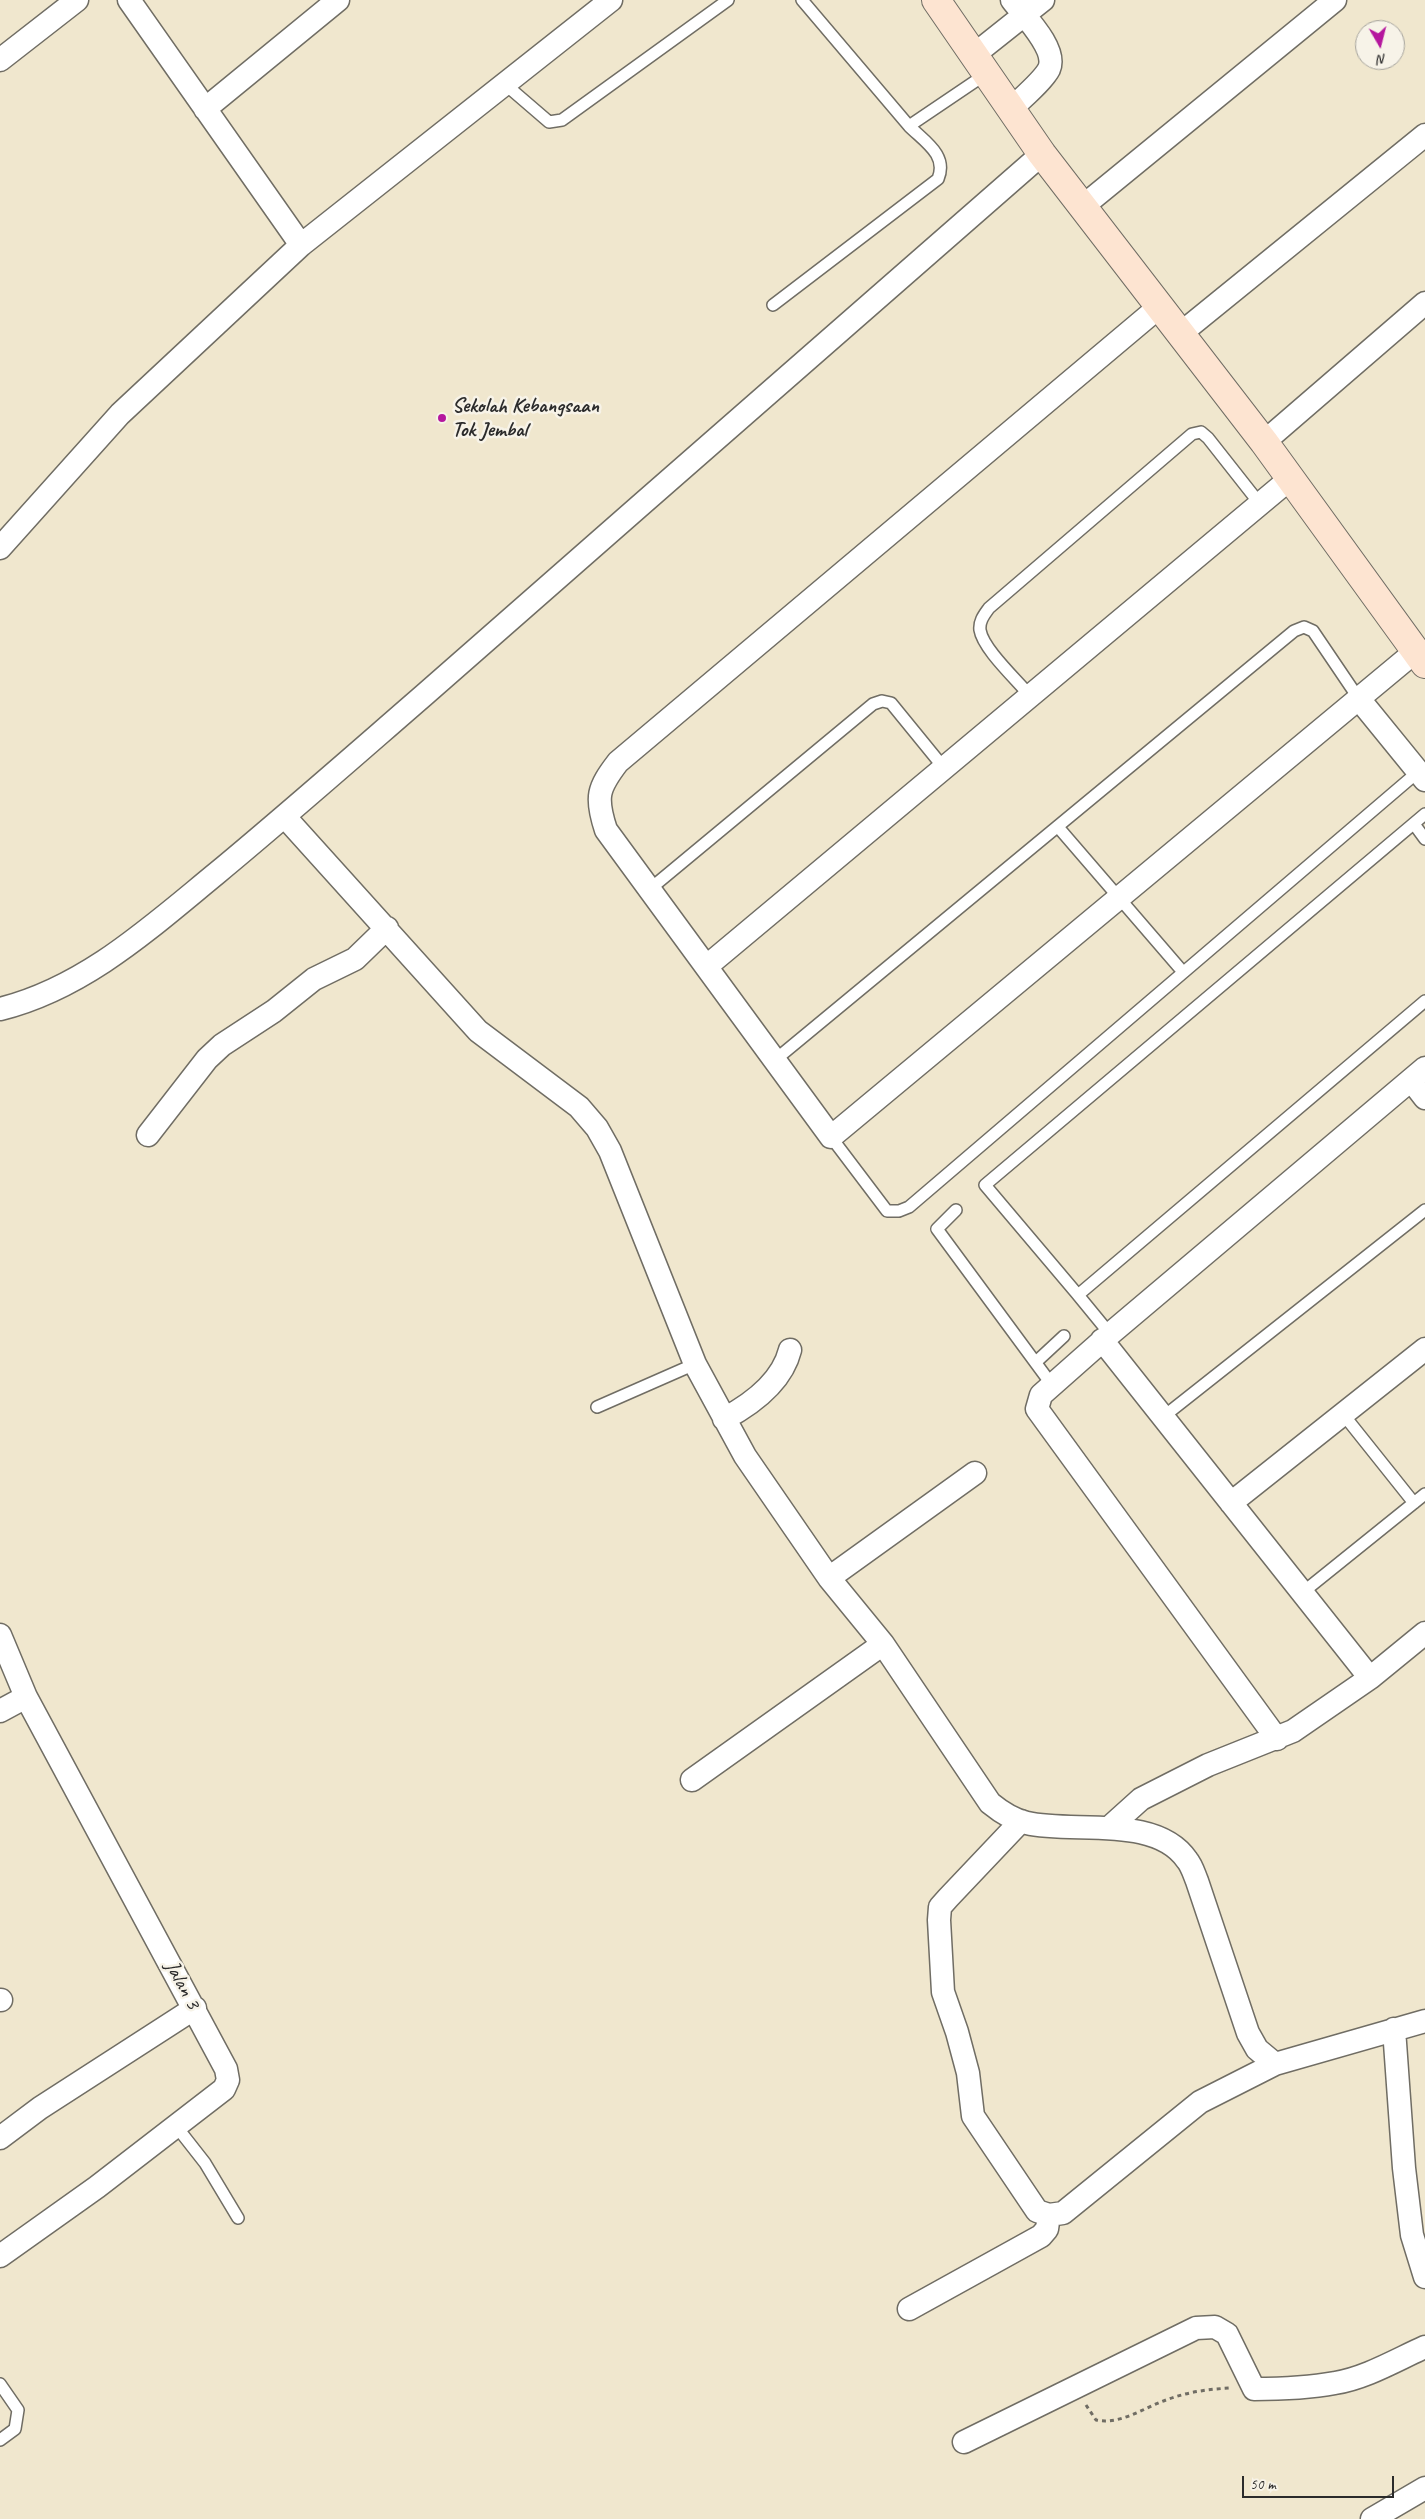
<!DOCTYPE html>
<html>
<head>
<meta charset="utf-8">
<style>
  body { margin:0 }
  #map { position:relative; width:1425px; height:2519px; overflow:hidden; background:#f0e7ce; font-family:Caveat,sans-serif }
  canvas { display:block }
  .north { position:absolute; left:1355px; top:20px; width:50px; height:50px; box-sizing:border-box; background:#f7f3e8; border:1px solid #a5a39c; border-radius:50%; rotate:172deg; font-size:14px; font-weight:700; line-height:20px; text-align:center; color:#2b2b2b }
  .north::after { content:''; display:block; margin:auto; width:18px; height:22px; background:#b5179e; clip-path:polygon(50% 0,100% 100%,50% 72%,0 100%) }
  .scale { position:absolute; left:1242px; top:2476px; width:152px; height:22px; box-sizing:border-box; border:2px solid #2b2b2b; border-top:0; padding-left:6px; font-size:15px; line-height:18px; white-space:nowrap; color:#2b2b2b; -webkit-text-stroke:4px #f7f3e8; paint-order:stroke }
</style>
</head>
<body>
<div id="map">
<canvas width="1425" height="2519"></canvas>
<div class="north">N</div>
<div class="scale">50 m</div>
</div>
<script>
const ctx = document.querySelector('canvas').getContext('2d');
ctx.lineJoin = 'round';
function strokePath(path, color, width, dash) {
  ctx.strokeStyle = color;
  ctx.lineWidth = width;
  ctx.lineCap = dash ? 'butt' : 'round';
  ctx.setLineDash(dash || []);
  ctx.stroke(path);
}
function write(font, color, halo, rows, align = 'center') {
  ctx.font = font + ' Caveat,sans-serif';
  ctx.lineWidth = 5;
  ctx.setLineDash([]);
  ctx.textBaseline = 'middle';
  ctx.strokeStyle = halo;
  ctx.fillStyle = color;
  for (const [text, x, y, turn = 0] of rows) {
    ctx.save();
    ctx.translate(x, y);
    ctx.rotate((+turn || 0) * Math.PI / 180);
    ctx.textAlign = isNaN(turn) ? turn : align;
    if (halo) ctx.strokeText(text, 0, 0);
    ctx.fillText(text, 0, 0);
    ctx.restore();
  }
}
const lane = new Path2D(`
  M 802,0 L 909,126
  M 506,85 L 549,122 L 562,120 L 728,0
  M 773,305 L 938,179 C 948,155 925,142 909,126 L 986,74
  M 1030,696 C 1017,680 983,649 980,630 C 979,621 984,615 989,608 L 1192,434 L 1201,432 L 1208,438 L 1260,504
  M 1425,814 L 985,1185 L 1078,1295 L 1425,1001
  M 1414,824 L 1425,839
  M 1058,827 L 1183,972
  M 650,889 L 873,704 L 882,701 L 891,703 L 944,768
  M 775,1060 L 1294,631 L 1304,627 L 1313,631 L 1359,699
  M 831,1137 L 887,1211 L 899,1211 L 909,1207 L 1419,771
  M 956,1210 L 937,1229 L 1052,1385
  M 1078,1295 L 1110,1334
  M 1036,1362 L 1064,1336
  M 597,1407 L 695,1364
  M 1343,1414 L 1414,1503
  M 1163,1417 L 1425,1210
  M 1302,1593 L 1425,1494
  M 176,2126 L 205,2163 L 238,2218
  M 0,2384 L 18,2410 L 15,2429 L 0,2440`);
const street = new Path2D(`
  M 129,0 L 301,245
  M 975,54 L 1043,0
  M 0,60 L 77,0
  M 205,109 L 338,0
  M 1011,109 C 1021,99 1043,81 1049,69 C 1058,49 1024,16 1012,0
  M 1082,207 L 1335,0
  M 1159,307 L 618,762 C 598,788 595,797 606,830 L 831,1137 L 1416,651
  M 1180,334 L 1425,135
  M 1264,442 L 1425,303
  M 0,548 L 120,414 L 301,245 L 611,0
  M 1359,699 L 1425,780
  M 285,817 L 478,1031 L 579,1107 L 597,1128 L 610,1151 L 695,1364 L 745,1456 L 829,1578 L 883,1644 L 990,1803 C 1001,1812 1013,1820 1027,1823 C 1072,1834 1156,1814 1187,1860 C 1192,1866 1194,1874 1197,1881 L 1248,2033 L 1257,2049 L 1275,2064 L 1425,2021
  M 707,966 L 1291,478
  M 0,1009 C 85,988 151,927 217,873 C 287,815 355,755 423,696 C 629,515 836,334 1042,154
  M 1411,1080 L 1425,1098
  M 148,1135 L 207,1059 L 222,1045 L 274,1011 L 314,979 L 355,959 L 387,928
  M 1102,1340 L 1370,1678
  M 724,1419 C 752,1404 782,1382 790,1350
  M 1231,1503 L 1425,1349
  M 829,1578 L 975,1473
  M 0,1635 L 26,1697 L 226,2069 L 228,2080 L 224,2089 L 97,2187 L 0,2256
  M 0,1711 L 26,1697
  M 1277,1739 L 1037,1409 L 1041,1395 L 1110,1334 L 1425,1068
  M 692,1780 L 883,1644
  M 1021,1821 L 948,1898 L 940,1907 L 939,1920 L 943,1992 L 957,2032 L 968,2073 L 973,2116 L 1037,2211 L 1049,2215 L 1063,2213 L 1200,2102 L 1275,2064
  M 1111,1826 L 1141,1799 L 1208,1765 L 1293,1731 L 1370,1678 L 1425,1633
  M 0,2000 L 1,2000
  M 1394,2029 L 1404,2168 L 1412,2235 L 1425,2277
  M 0,2138 L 40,2108 L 195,2008
  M 909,2309 L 1041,2236 L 1047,2229 L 1049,2215
  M 964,2442 L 1196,2328 L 1215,2327 L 1227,2334 L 1254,2389 C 1281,2389 1308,2388 1335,2383 C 1366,2378 1396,2360 1425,2347
  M 1372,2519 L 1425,2488`);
const secondary = new Path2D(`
  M 936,0 L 1042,154 L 1264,442 L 1425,664`);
strokePath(lane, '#706d64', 14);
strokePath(street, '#706d64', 25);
strokePath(secondary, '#706d64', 30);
strokePath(new Path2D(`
  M 1086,2405 L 1096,2420 C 1121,2425 1143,2408 1166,2400 C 1187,2392 1209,2389 1231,2388`), '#706d64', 3, [4, 4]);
strokePath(lane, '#fff', 11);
strokePath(street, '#fff', 22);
strokePath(secondary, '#fde4d1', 28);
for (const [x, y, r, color] of [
  [442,418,5,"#b5179e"]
]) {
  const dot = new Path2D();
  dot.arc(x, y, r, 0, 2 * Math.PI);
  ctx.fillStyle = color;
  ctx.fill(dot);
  strokePath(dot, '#f7f3e8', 2);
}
write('bold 21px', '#2b2b2b', '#f7f3e8', [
  ["Sekolah Kebangsaan",452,406],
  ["Tok Jembal",452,430]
], 'left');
write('21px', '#2b2b2b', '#f7f3e8', [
  ["Jalan 3",182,1985,62]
]);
</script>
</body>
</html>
